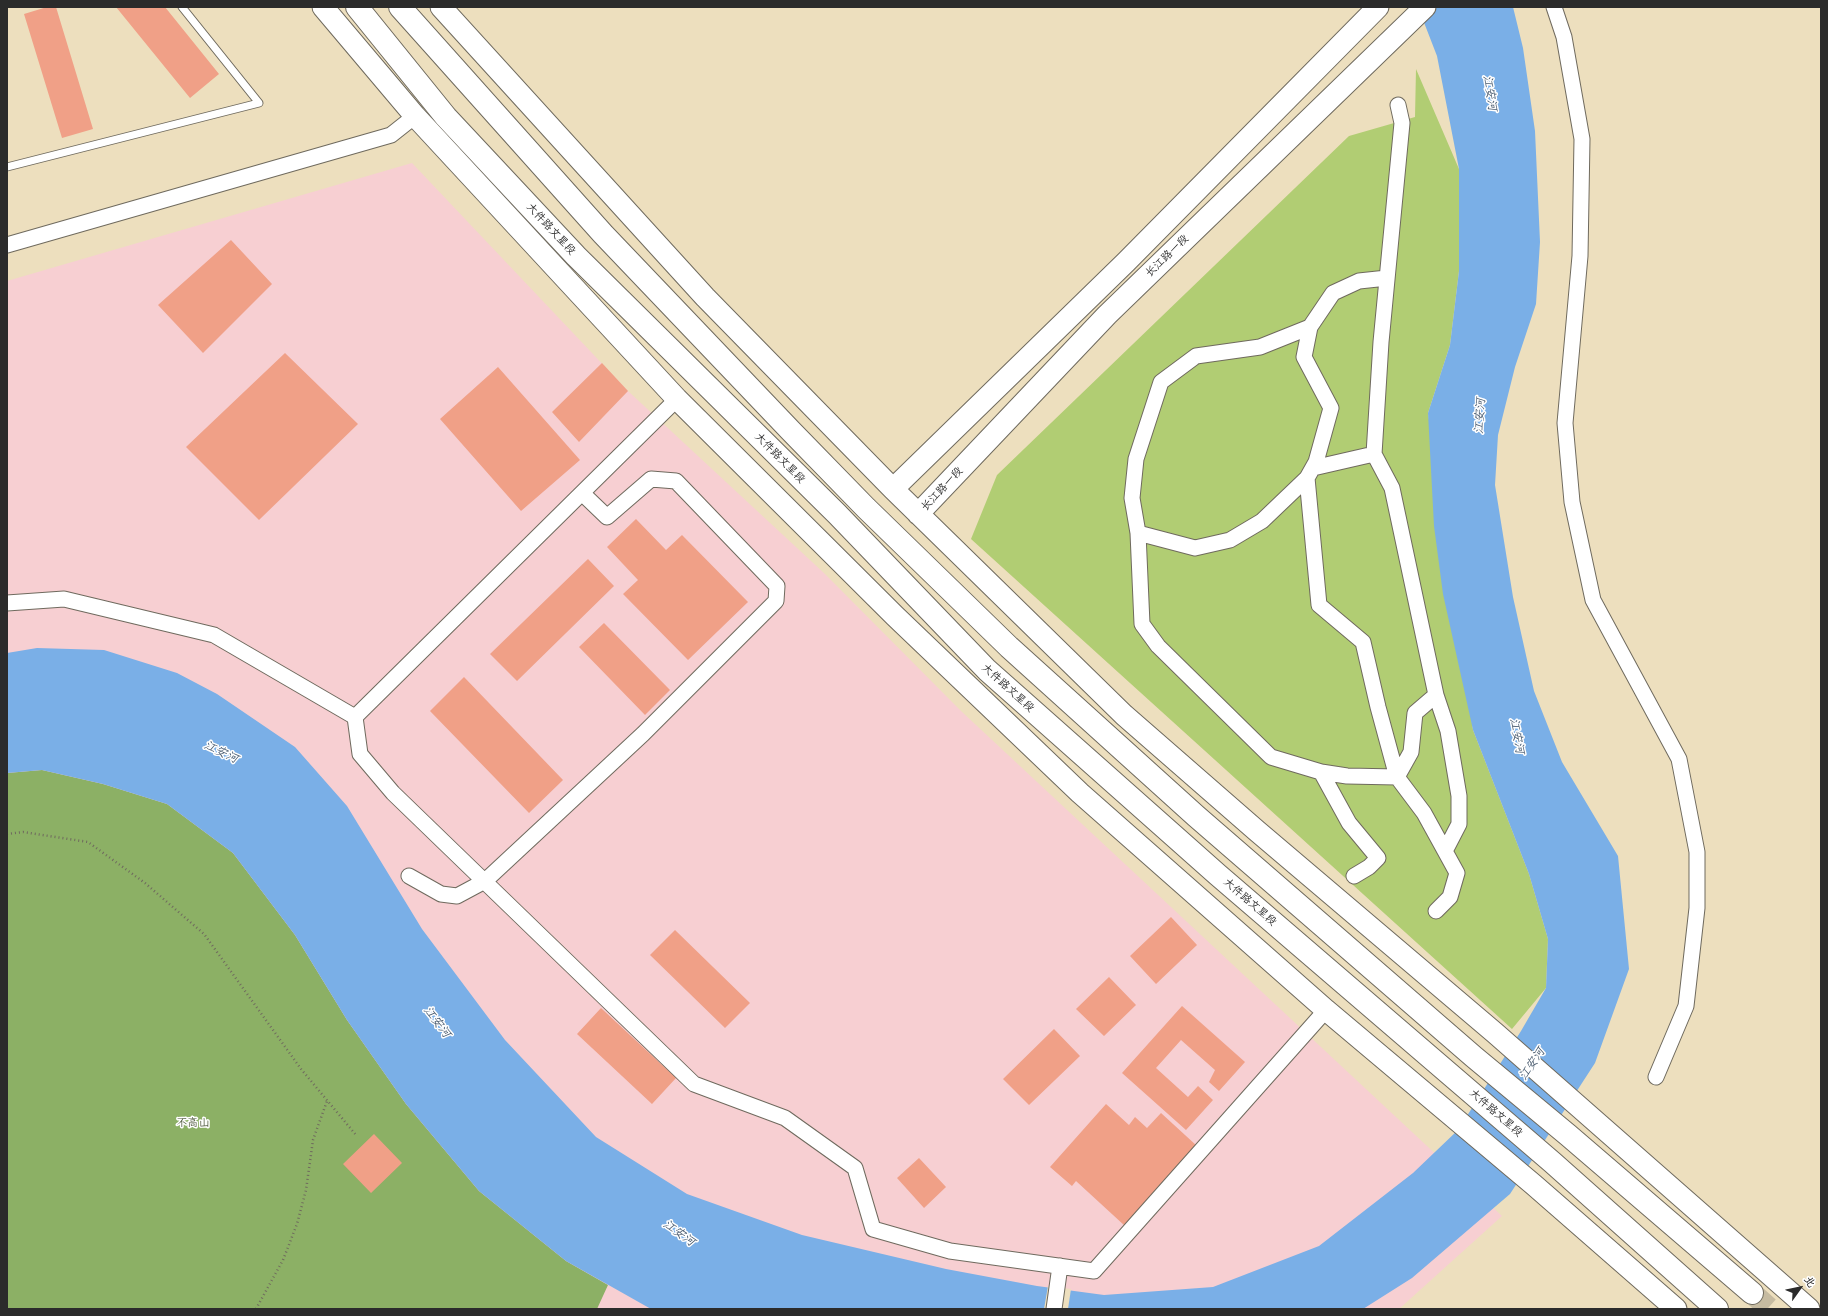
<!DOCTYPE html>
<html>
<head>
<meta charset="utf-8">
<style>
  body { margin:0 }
  #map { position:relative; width:1828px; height:1316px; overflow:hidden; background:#eddfbe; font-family:Delius,"LXGW WenKai TC",sans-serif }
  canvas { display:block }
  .frame { position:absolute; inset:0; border:8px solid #2b2b2b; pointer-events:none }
  .north { position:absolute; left:1780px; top:1268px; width:40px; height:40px; -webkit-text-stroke:3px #fff; paint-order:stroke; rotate:57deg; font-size:11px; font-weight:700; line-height:16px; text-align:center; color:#2b2b2b }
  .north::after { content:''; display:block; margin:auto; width:14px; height:18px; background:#2b2b2b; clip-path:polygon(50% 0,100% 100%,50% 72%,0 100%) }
</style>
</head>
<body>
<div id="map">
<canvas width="1828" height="1316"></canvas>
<div class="frame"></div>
<div class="north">北</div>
</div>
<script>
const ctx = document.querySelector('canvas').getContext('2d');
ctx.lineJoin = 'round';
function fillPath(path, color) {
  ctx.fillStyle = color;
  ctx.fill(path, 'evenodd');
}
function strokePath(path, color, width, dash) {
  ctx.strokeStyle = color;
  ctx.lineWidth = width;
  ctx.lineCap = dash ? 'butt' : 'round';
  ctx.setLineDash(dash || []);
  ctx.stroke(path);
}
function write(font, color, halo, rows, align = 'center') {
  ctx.font = font + ' Delius,"LXGW WenKai TC",sans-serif';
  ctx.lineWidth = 3;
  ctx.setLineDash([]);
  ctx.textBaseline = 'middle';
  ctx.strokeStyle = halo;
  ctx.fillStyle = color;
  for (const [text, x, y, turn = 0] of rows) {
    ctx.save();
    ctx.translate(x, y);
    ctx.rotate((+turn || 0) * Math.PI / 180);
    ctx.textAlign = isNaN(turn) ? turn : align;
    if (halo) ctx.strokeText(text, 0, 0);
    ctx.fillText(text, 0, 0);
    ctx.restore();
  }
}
fillPath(new Path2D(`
  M 412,163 L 628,391 L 825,574 L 961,711 L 1502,1216 L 1399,1309 L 7,1309 L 7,281 Z`), '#f7cfd2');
fillPath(new Path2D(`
  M 1416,69 L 1459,169 L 1459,271 L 1450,345 L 1428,413 L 1473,730 L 1529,874 L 1548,939 L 1546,988 L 1512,1029 L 971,539 L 997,475 L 1349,136 L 1415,117 Z`), '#b1cd73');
fillPath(new Path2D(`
  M 42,770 L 103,784 L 167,804 L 233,853 L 295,935 L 347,1020 L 406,1104 L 479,1191 L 566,1261 L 608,1285 L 597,1309 L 7,1309 L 7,773 Z`), '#8cb065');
fillPath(new Path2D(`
  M 1418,7 L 1513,7 L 1523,48 L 1535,131 L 1540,242 L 1536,304 L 1515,367 L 1498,435 L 1495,485 L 1513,597 L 1534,691 L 1562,762 L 1618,856 L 1629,969 L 1595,1063 L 1510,1194 L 1412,1278 L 1363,1309 L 651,1309 L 566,1261 L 479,1191 L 406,1104 L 347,1020 L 295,935 L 233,853 L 167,804 L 103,784 L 42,770 L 7,773 L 7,653 L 37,648 L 104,650 L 177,673 L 217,694 L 295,747 L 347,806 L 422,929 L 505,1040 L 596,1137 L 687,1194 L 802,1235 L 946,1269 L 1037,1286 L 1104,1295 L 1213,1287 L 1319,1246 L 1413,1173 L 1458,1130 L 1521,1031 L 1546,988 L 1548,939 L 1529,874 L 1473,730 L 1443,594 L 1434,526 L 1428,413 L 1450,345 L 1459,271 L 1459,169 L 1437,56 Z`), '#7aafe7');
fillPath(new Path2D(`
  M 1048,1286 L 1071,1289 L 1068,1309 L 1044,1309 Z`), '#eddfbe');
fillPath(new Path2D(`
  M 47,7 L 56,7 L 93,129 L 62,138 L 24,14 Z
  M 116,7 L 165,7 L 219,74 L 190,98 Z
  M 231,240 L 272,284 L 203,353 L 158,305 Z
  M 285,353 L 358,424 L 259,520 L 186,447 Z
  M 602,363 L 628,391 L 579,442 L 552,412 Z
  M 498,367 L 580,460 L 521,511 L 440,419 Z
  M 636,519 L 666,550 L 682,535 L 748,602 L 688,660 L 623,594 L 638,580 L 607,547 Z
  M 588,559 L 614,586 L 517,681 L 490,654 Z
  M 604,623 L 670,690 L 645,715 L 579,647 Z
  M 464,677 L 563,780 L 529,813 L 430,711 Z
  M 1171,917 L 1197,945 L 1156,984 L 1130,956 Z
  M 675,930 L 750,1003 L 725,1028 L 650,955 Z
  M 1109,977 L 1136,1005 L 1104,1036 L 1076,1009 Z
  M 1182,1006 L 1245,1062 L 1219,1091 L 1209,1082 L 1215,1070 L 1181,1040 L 1156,1068 L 1188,1097 L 1198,1086 L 1213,1100 L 1186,1130 L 1122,1073 Z
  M 601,1008 L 676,1078 L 652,1104 L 577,1034 Z
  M 1054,1029 L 1080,1056 L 1029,1105 L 1003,1079 Z
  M 1106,1104 L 1129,1125 L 1135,1117 L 1147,1128 L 1161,1113 L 1197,1146 L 1125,1226 L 1076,1181 L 1072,1186 L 1050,1167 Z
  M 374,1134 L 402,1163 L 371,1193 L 343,1164 Z
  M 919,1158 L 946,1187 L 924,1208 L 897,1178 Z`), '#f0a087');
strokePath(new Path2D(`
  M 1752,1293 L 1770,1309`), '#c6bba1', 22, [22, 11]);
const lane = new Path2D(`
  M 7,167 L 259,103 L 182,7`);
const street = new Path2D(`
  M 1554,7 L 1564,37 L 1582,139 L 1580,256 L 1565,423 L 1572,502 L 1593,600 L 1679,759 L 1697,852 L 1697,908 L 1686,1006 L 1656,1077
  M 7,245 L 391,135 L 415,116
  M 1387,278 L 1359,281 L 1333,293 L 1310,327 L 1260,347 L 1196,356 L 1161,382 L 1136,459 L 1132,498 L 1138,533 L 1142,624 L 1158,646 L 1271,757 L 1321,772 L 1347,776 L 1397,777 L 1424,813 L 1457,873 L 1450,897 L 1436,911
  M 1313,468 L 1374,454
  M 1307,478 L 1319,605 L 1363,642 L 1378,707 L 1397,777
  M 1138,533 L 1195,548 L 1230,540 L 1262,521 L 1307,478 L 1316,462 L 1331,408 L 1304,357 L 1310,327
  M 7,603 L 64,599 L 214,635 L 355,717 L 677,399
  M 1436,695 L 1448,731 L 1459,796 L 1459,824 L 1445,851
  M 355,717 L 360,754 L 393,793 L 694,1084 L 785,1118 L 855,1168 L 873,1229 L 950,1251 L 1094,1271 L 1326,1010
  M 1321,772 L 1349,823 L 1378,858 L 1369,867 L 1354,876
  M 1397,777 L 1411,752 L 1415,713 L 1436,695 L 1392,488 L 1374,454 L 1381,342 L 1402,123 L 1398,105
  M 409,876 L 441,894 L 457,896 L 485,881 L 643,734 L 776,601 L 777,586 L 676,481 L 651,479 L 607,517 L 582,493
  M 1054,1309 L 1060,1266`);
const secondary = new Path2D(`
  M 323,7 L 415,116 L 677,399 L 895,616 L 1080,793 L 1326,1010 L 1534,1185 L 1676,1309
  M 441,7 L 705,297 L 893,489 L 1124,715 L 1257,831 L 1495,1033 L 1809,1309
  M 893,489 L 1126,262 L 1378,7
  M 918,514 L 1107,315 L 1425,7`);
const primary = new Path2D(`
  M 357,7 L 446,117 L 576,256 L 837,514 L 987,670 L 1218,875 L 1552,1162 L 1717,1309
  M 400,7 L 603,234 L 790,430 L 866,508 L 1009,647 L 1196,816 L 1474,1057 L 1568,1135 L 1752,1293`);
strokePath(lane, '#6f6a5e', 9);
strokePath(street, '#6f6a5e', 17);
strokePath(secondary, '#6f6a5e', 23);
strokePath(primary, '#6f6a5e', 24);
strokePath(new Path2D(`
  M 7,834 L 23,832 L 88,842 L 145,883 L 204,934 L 301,1069 L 356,1135
  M 256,1309 L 283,1260 L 297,1224 L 306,1190 L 313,1140 L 327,1101`), '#6f6a5e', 2.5, [1, 3]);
strokePath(lane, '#fff', 7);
strokePath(street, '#fff', 15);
strokePath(secondary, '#fff', 21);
strokePath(primary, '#fff', 22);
write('11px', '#2b2b2b', '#fff', [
  ["大件路文星段",551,229,47],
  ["长江路一段",1167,256,-44],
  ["大件路文星段",780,458,45],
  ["长江路一段",942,489,-47],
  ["大件路文星段",1008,688,42],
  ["大件路文星段",1250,902,41],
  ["大件路文星段",1496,1113,41]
]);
write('11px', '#535c41', '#fff', [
  ["不高山",193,1123]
]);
write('italic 12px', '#47596d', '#fff', [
  ["江安河",1490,93,81],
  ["江安河",1480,416,-86],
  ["江安河",1517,736,80],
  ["江安河",221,752,26],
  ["江安河",437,1022,53],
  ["江安河",1532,1064,-56],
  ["江安河",679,1233,36]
]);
</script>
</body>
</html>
